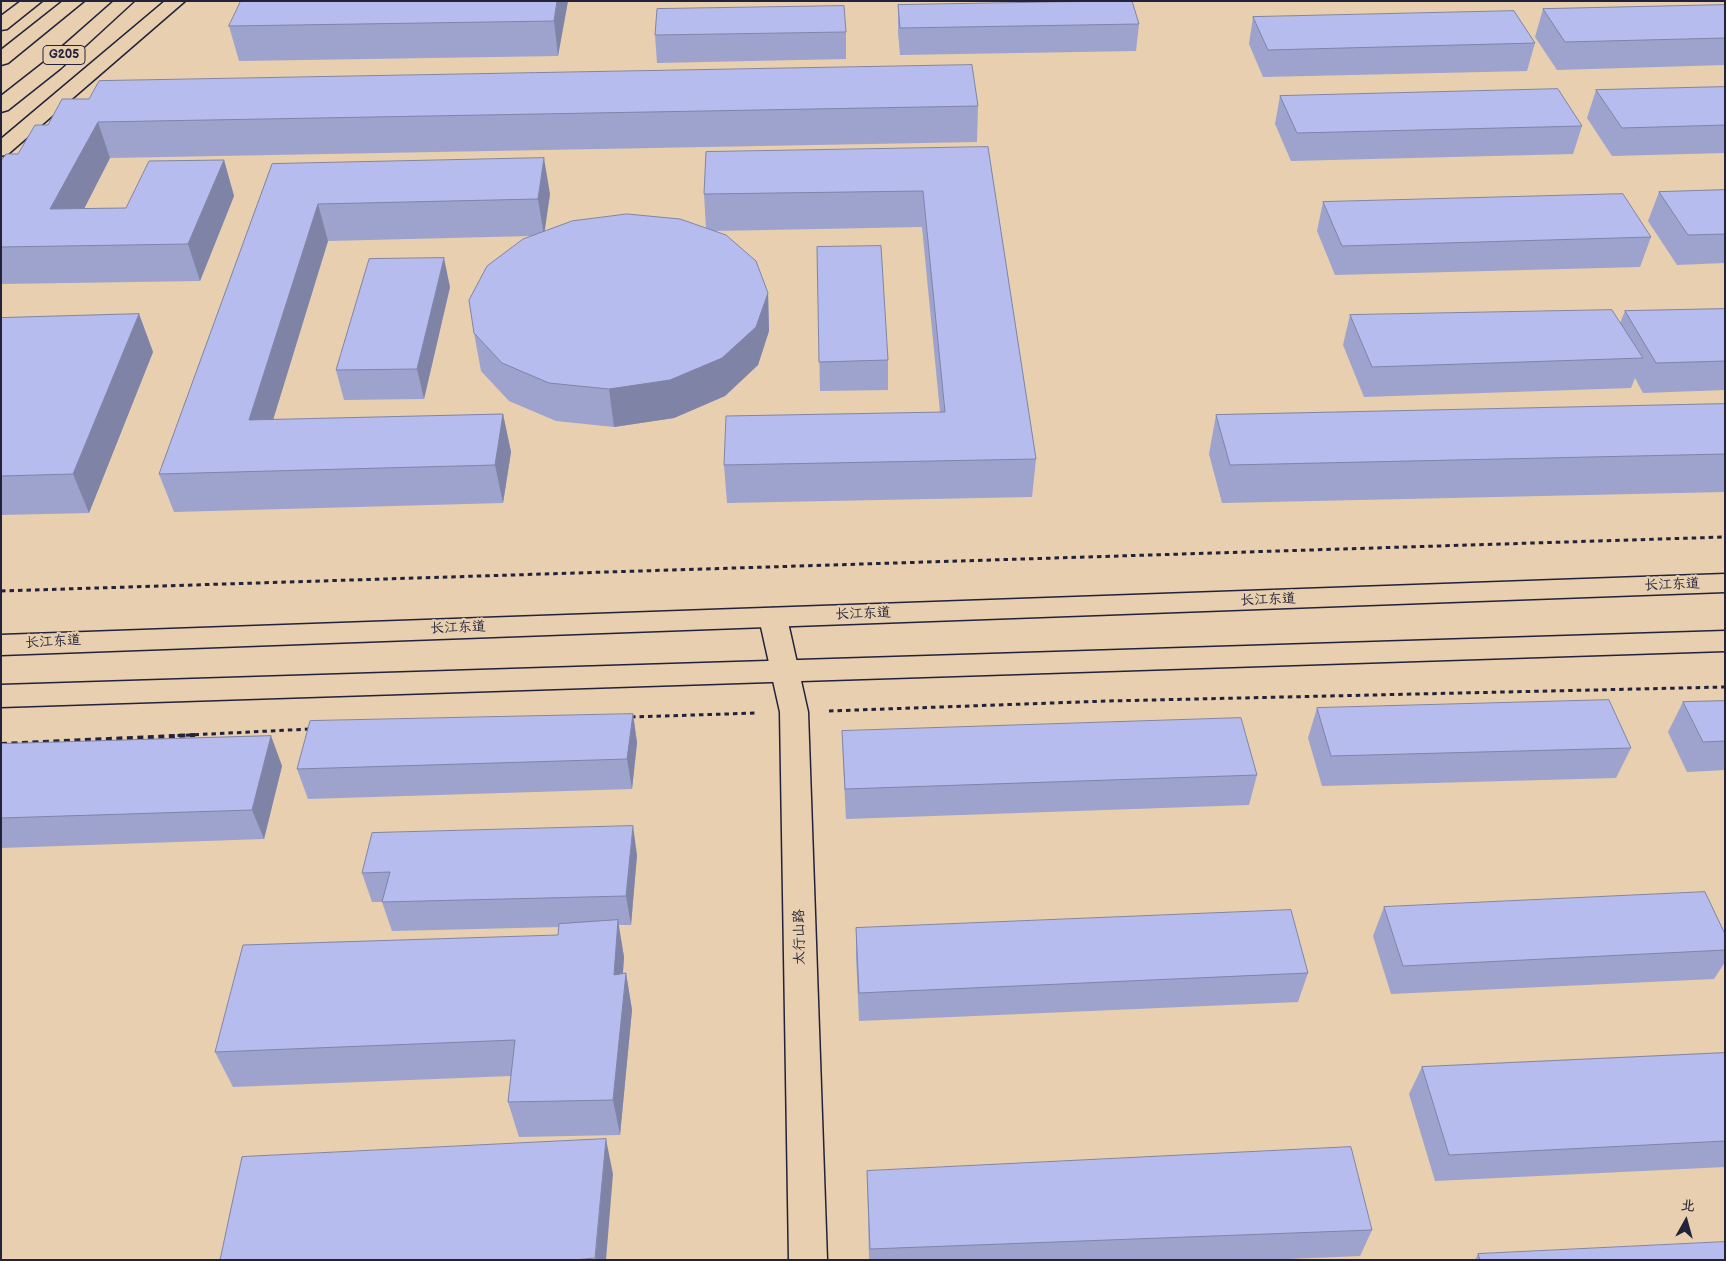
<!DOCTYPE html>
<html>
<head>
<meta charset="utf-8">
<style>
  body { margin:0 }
  #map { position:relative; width:1726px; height:1261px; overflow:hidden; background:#e7cfaf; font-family:"Balsamiq Sans","LXGW WenKai TC",sans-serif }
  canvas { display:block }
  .frame { position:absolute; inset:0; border:2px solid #22223b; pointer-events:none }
  .north { position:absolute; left:1661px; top:1196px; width:50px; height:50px; -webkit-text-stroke:4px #e7cfaf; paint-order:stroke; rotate:7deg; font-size:14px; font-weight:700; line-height:20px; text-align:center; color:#22223b }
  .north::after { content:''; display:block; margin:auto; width:18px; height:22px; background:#22223b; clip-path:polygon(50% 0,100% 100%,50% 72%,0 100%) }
</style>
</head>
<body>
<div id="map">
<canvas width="1726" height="1261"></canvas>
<div class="frame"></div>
<div class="north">北</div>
</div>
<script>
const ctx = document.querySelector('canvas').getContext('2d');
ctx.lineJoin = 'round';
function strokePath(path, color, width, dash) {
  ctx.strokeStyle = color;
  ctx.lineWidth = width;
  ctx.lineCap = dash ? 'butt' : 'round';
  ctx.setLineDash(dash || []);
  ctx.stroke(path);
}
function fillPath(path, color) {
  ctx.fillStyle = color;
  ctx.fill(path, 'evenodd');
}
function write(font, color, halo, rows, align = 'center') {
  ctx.font = font + ' "Balsamiq Sans","LXGW WenKai TC",sans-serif';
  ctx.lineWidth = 4.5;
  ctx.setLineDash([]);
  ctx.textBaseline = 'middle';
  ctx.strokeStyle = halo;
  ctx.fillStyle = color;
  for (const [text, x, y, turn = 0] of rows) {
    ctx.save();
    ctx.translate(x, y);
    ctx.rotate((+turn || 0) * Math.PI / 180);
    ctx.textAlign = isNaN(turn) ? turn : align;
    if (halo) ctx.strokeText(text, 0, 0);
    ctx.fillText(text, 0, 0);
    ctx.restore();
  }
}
const minor = new Path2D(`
  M 773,608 L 783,611 L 787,618 L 808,712 L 827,1260 L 789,1260 L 780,712 L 759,618 L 763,611 Z`);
const major = new Path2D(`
  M 1725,574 L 1725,592 L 1,655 L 1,635 Z
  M 1725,631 L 1725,651 L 1,707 L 1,685 Z`);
const highway = new Path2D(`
  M 21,1 L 42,1 L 7,29 L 1,30 L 1,16 Z
  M 63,1 L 84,1 L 8,63 L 1,65 L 1,50 Z
  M 114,1 L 134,1 L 61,68 L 8,110 L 1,112 L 1,96 L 47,60 Z
  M 165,1 L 185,1 L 8,154 L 1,156 L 1,139 Z`);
strokePath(minor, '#22223b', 3);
strokePath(major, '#22223b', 3);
strokePath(highway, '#22223b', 3);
strokePath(new Path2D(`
  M 1,591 L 1725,537
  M 829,711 L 1108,701 L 1725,687
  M 631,717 L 757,713
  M 169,736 L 310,729`), '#22223b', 3, [4.5, 4]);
strokePath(new Path2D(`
  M 1,744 L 195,735`), '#22223b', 4, [6, 4.5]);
fillPath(minor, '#e7cfaf');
fillPath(major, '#e7cfaf');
fillPath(highway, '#e7cfaf');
fillPath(new Path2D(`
  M 568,1 L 558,56 L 239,61 L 229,26 Z
  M 898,5 L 1139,24 L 1136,51 L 900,55 L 898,32 Z
  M 1725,5 L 1725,65 L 1557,70 L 1535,37 L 1543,9 Z
  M 1253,17 L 1535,43 L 1527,71 L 1263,77 L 1249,44 Z
  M 846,32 L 846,59 L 657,63 L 655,35 Z
  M 1725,87 L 1725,153 L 1612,156 L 1587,118 L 1596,90 Z
  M 1280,96 L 1582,126 L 1573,154 L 1291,161 L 1275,124 Z
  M 89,99 L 978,106 L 977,142 L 110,158 L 84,209 L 126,208 L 224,160 L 234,196 L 200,281 L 1,284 L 1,161 L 18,154 L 48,125 Z
  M 988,147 L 1036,459 L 1032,497 L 727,503 L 724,465 L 940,412 L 922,227 L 713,231 L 768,293 L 769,331 L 758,365 L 725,396 L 674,418 L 614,427 L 556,421 L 509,401 L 481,371 L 474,333 L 531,236 L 328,241 L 273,420 L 503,414 L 511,452 L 503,503 L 174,512 L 159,474 L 272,164 L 550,194 L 544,231 L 706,228 L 704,194 Z
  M 1725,190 L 1725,263 L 1677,265 L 1648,221 L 1659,192 Z
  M 1323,202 L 1651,237 L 1640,267 L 1335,275 L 1317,231 Z
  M 817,247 L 888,360 L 888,390 L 820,391 Z
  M 450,287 L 424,399 L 344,400 L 336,370 Z
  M 1725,309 L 1725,390 L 1643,393 L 1635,378 L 1631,388 L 1364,397 L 1343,345 L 1350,315 L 1620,323 L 1625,311 Z
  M 139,314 L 153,352 L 89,513 L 1,515 L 1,318 Z
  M 1725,404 L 1725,492 L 1222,503 L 1209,454 L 1216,415 Z
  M 1725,701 L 1725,770 L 1687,772 L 1668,732 L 1683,702 Z
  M 1317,708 L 1631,748 L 1616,778 L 1322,786 L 1308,738 Z
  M 633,714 L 637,743 L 632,789 L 308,799 L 297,769 Z
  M 842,731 L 1257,775 L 1249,805 L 846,819 L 843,761 Z
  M 271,736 L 282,766 L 264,839 L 1,848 L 1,744 Z
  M 637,855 L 631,925 L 618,925 L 624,957 L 623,974 L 626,973 L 632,1010 L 620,1135 L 519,1137 L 508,1102 L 511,1076 L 233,1087 L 215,1052 L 558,935 L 559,927 L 392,931 L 382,902 L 372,902 L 362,873 Z
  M 1384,907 L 1725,934 L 1725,962 L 1714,979 L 1391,994 L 1373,936 Z
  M 856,928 L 1308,973 L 1298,1002 L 859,1021 L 856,957 Z
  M 1725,1053 L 1725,1167 L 1435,1181 L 1409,1094 L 1422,1067 Z
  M 867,1171 L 1372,1230 L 1360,1256 L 1264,1260 L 869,1260 Z
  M 1478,1254 L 1725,1260 L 1475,1260 Z`), '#9da3cd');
fillPath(new Path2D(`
  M 557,1 L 568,1 L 558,56 L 554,21 Z
  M 98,122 L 110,158 L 65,246 L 50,209 Z
  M 544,158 L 550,194 L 544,236 L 538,199 Z
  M 224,160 L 234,196 L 200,281 L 188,244 Z
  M 318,204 L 328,241 L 261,459 L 249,420 Z
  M 444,258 L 450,287 L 424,399 L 417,369 Z
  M 768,293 L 769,331 L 758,365 L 725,396 L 674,418 L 614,427 L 609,389 Z
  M 139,314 L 153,352 L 89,513 L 73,474 Z
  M 503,414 L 511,452 L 503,503 L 495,465 Z
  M 633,714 L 637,743 L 632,789 L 627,759 Z
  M 271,736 L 282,766 L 264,839 L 252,810 Z
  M 633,826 L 637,855 L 631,925 L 626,896 Z
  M 618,920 L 624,957 L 620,1011 L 614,975 Z
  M 626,973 L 632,1010 L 620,1135 L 613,1100 Z
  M 606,1139 L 613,1174 L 606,1260 L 595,1260 Z`), '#7f84a7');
const building = new Path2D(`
  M 241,1 L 557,1 L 554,21 L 229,26 Z
  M 1132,1 L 1139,24 L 900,28 L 898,5 Z
  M 1725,5 L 1725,38 L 1565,42 L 1543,9 Z
  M 844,6 L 846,32 L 655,35 L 657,9 Z
  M 1514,11 L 1535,43 L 1268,50 L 1253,17 Z
  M 972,65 L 978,106 L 98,122 L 50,209 L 126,208 L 149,161 L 224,160 L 188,244 L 1,247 L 1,161 L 6,154 L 18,154 L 35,125 L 48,125 L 62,99 L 89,99 L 99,81 Z
  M 1725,87 L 1725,125 L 1622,128 L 1596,90 Z
  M 1558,89 L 1582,126 L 1297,133 L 1280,96 Z
  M 988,147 L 1036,459 L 724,465 L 726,416 L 945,412 L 923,191 L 704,194 L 706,152 Z
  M 544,158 L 538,199 L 318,204 L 249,420 L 503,414 L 495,465 L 159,474 L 272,164 Z
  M 1725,190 L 1725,234 L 1688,235 L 1659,192 Z
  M 1623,194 L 1651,237 L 1342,246 L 1323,202 Z
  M 627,214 L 680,219 L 726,235 L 756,261 L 768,293 L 756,327 L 722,358 L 670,380 L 609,389 L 549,383 L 502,363 L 474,333 L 469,300 L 487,266 L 523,239 L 572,221 Z
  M 881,246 L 888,360 L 819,362 L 817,247 Z
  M 444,258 L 417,369 L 336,370 L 369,259 Z
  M 1725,309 L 1725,361 L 1656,363 L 1625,311 Z
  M 1612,310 L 1643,358 L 1372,367 L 1350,315 Z
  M 139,314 L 73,474 L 1,476 L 1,318 Z
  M 1725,404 L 1725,454 L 1230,465 L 1216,415 Z
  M 1609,700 L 1631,748 L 1331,756 L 1317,708 Z
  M 1725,701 L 1725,741 L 1703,742 L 1683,702 Z
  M 633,714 L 627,759 L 297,769 L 310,721 Z
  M 1241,718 L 1257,775 L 845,789 L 842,731 Z
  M 271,736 L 252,810 L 1,818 L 1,744 Z
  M 633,826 L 626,896 L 382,902 L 390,872 L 362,873 L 372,833 Z
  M 1705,892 L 1725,934 L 1725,950 L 1403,966 L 1384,907 Z
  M 1291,910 L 1308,973 L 859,993 L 856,928 Z
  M 618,920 L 614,975 L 626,973 L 613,1100 L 508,1102 L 515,1040 L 215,1052 L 243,945 L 558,935 L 559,924 Z
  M 1725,1053 L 1725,1141 L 1449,1155 L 1422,1067 Z
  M 606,1139 L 595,1258 L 574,1260 L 220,1260 L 242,1157 Z
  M 1351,1147 L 1372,1230 L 870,1249 L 867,1171 Z
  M 1725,1242 L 1725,1260 L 1480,1260 L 1478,1254 Z`);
fillPath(building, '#b6bdee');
strokePath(building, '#7f84a7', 1);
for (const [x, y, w] of [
  [64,55,42]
]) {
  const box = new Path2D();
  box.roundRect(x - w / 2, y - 9.5, w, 19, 4);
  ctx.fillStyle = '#e7cfaf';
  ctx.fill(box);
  strokePath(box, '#22223b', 1);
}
write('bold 12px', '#22223b', null, [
  ["G205",64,55]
]);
write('14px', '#22223b', '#e7cfaf', [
  ["长江东道",1672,585,-2],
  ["长江东道",1268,600,-2],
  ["长江东道",863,614,-2],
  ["长江东道",458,628,-2],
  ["长江东道",53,642,-3],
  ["太行山路",800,937,-91]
]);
</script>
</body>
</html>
